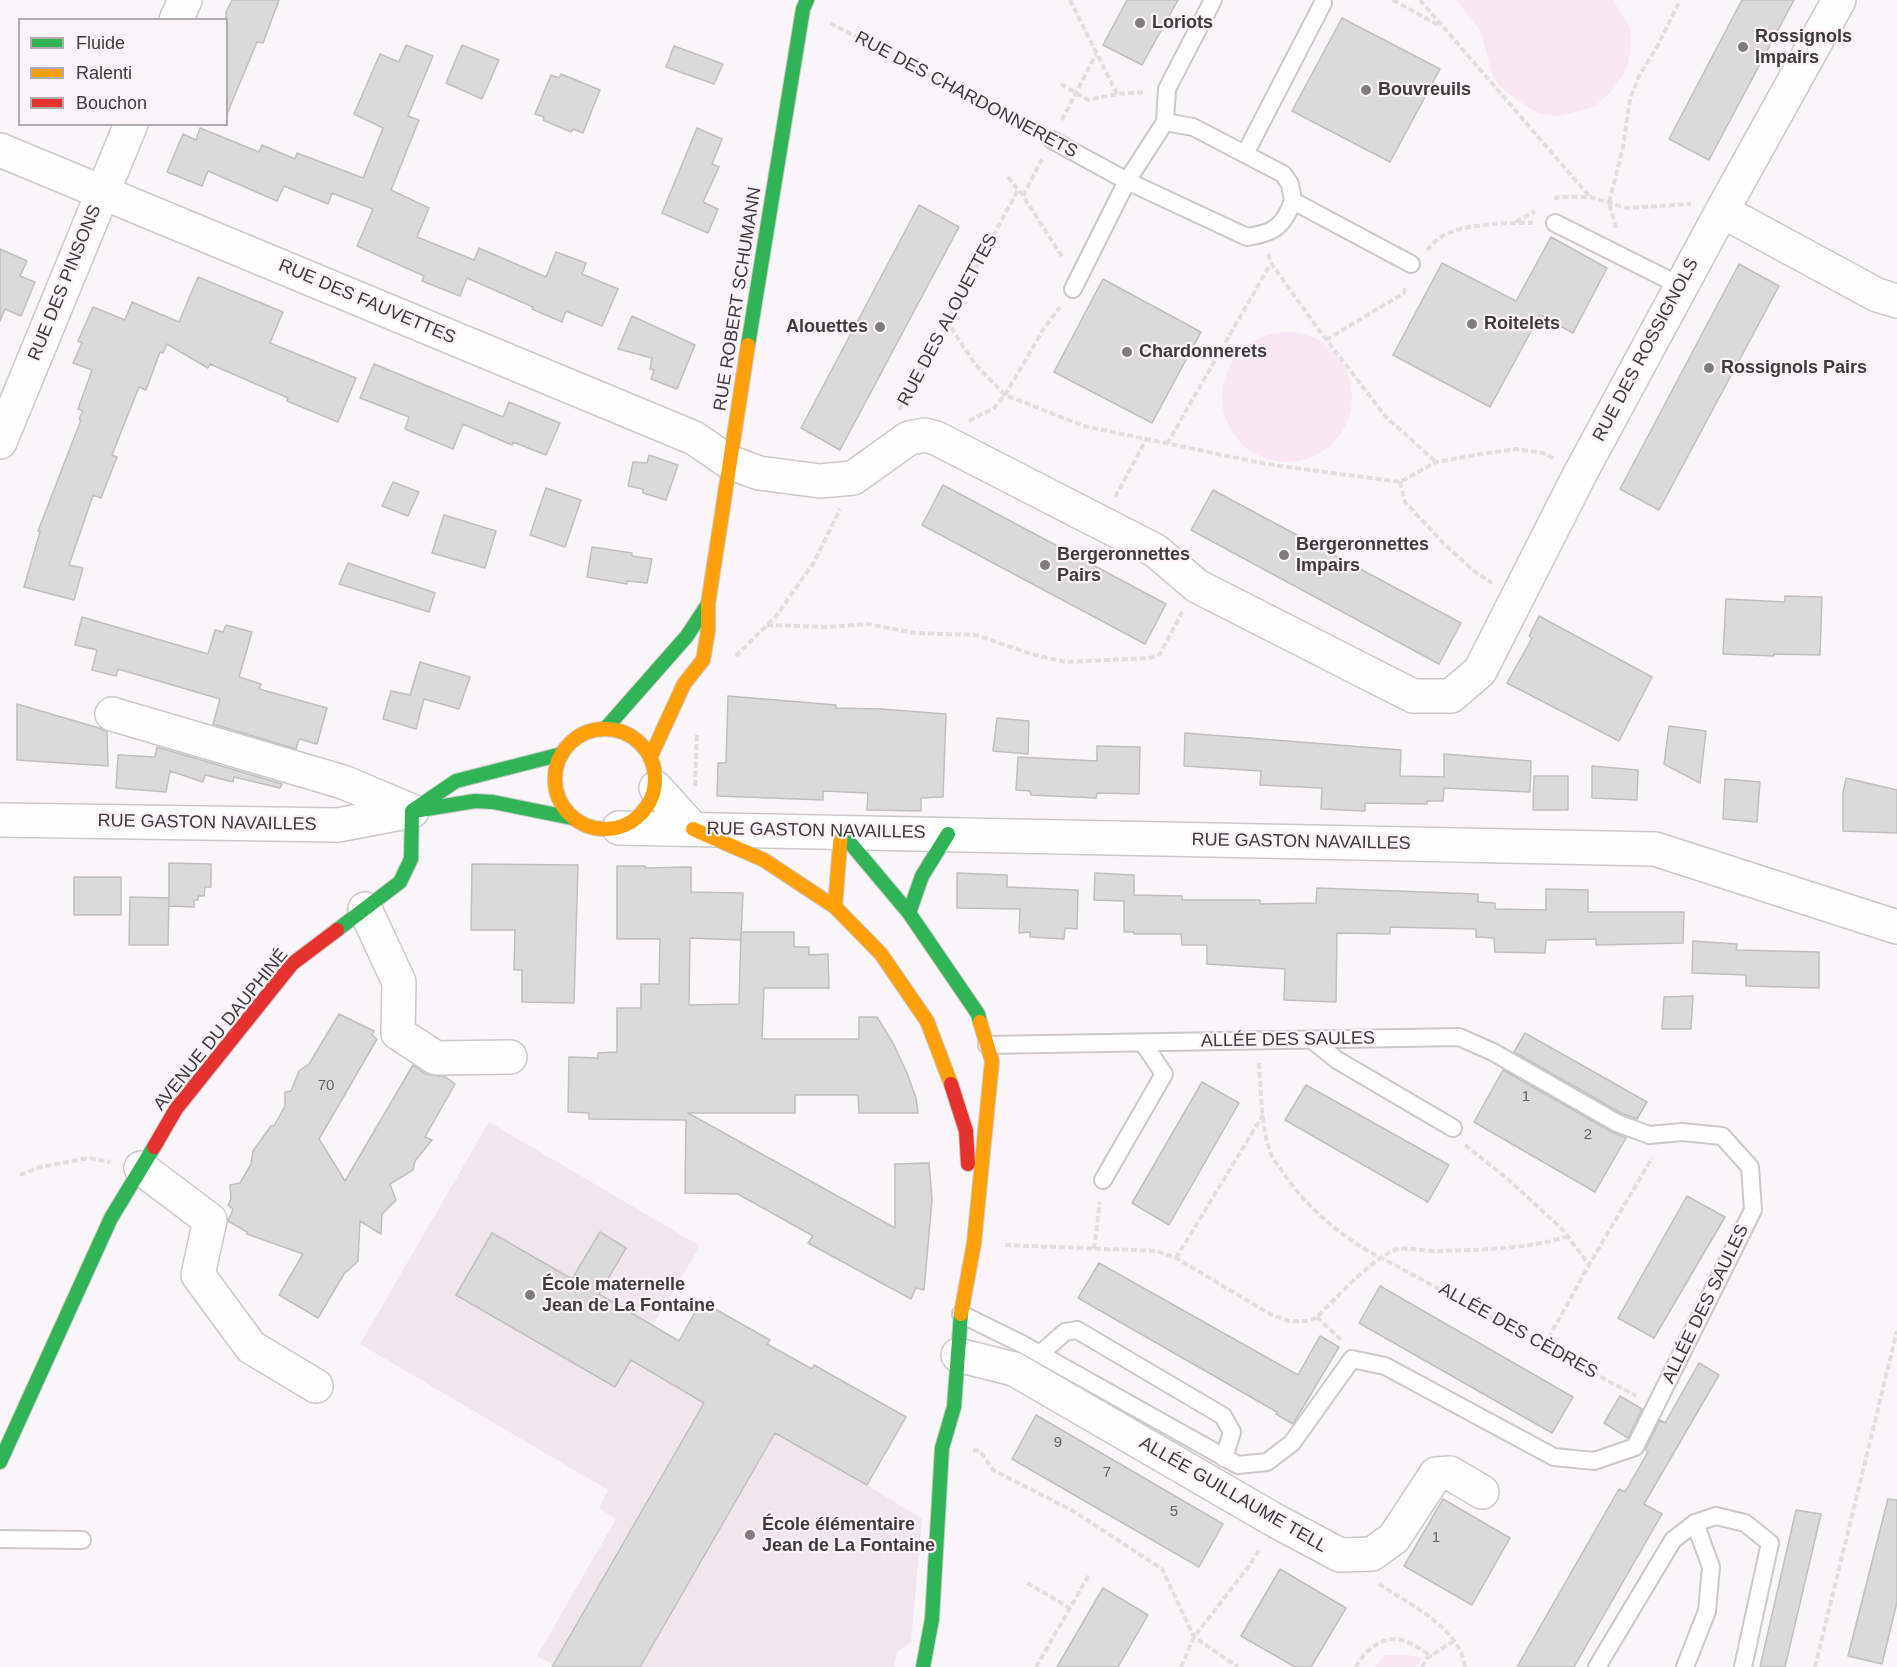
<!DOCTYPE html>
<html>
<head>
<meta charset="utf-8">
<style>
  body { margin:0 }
  #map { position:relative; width:1897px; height:1667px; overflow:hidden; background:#faf5f8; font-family:Helvetica,sans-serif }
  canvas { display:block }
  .legend { position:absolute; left:18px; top:18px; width:210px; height:108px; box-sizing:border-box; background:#fcf3f9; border:2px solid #b0a9ae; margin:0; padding:8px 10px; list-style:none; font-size:18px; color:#3e3b3d }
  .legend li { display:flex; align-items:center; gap:12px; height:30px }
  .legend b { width:30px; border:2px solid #b0a9ae }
</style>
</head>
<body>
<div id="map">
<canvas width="1897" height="1667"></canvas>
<ul class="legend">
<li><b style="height:8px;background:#30b455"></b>Fluide</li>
<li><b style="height:8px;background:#ff9f0a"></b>Ralenti</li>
<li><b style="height:8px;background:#e5322d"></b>Bouchon</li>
</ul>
</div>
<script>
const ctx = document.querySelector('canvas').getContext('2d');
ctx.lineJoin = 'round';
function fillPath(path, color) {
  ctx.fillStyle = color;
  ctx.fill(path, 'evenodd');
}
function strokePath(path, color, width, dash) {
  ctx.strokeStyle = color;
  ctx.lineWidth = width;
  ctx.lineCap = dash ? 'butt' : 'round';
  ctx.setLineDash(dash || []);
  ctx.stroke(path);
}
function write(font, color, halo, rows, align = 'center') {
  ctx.font = font + ' Helvetica,sans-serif';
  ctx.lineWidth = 4.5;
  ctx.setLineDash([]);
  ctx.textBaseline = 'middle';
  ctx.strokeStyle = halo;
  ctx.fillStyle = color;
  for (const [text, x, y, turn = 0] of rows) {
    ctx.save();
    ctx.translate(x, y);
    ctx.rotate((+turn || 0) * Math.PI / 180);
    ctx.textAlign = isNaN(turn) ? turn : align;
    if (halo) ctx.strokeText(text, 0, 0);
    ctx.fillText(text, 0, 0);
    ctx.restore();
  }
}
fillPath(new Path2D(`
  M 489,1122 L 700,1246 L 636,1353 L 867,1485 L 922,1519 L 911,1642 L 897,1652 L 894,1667 L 558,1667 L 537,1656 L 616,1519 L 599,1508 L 608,1490 L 360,1344 Z`), '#f1e6ee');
fillPath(new Path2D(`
  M 1456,0 L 1613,0 L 1630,28 L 1631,48 L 1627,69 L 1610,93 L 1594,107 L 1559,116 L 1540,114 L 1515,99 L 1499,85 L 1492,74 L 1481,32 Z
  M1222 397a65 65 0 1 1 130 0a65 65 0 1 1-130 0Z
  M 1385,1655 L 1403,1655 L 1422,1657 L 1416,1667 L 1375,1667 Z`), '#f9e7f4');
const building = new Path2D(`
  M 232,0 L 279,0 L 263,43 L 257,42 L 227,114 L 226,12 Z
  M 1127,0 L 1178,0 L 1142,65 L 1103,45 Z
  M 1742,0 L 1794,0 L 1709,160 L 1669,139 Z
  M 1342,18 L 1440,69 L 1390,162 L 1292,111 Z
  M 406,45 L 433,56 L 408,116 L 419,120 L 391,190 L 429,208 L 417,237 L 474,260 L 479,248 L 546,277 L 556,252 L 586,263 L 582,274 L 618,289 L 602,326 L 566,311 L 562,322 L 532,309 L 533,307 L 467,278 L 460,296 L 422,281 L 424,276 L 357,246 L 373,209 L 332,193 L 328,204 L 284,186 L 277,201 L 208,171 L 202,186 L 167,172 L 183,134 L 196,140 L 200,128 L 259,152 L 262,145 L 295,159 L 297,153 L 363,178 L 383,128 L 354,114 L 380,54 L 399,62 Z
  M 462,45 L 499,60 L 482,99 L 446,83 Z
  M 674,46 L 723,64 L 714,84 L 666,67 Z
  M 561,74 L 600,90 L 583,133 L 573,129 L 571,132 L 543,120 L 544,117 L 535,114 L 551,75 L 559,78 Z
  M 697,128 L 722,139 L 712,164 L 719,167 L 703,202 L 718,209 L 708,233 L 662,213 Z
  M 919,205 L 959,227 L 840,450 L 801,428 Z
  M 1551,237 L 1607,268 L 1573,333 L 1540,315 L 1490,407 L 1393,355 L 1442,263 L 1516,301 Z
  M 0,249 L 27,261 L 20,276 L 35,282 L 21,316 L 5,309 L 0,321 Z
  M 1739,264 L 1779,286 L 1659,510 L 1620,489 Z
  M 198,277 L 283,312 L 270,343 L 356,378 L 338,422 L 287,401 L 288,398 L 210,364 L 208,368 L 167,344 L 163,353 L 160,352 L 146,390 L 139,387 L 112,455 L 117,457 L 101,498 L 93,495 L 69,565 L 83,568 L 74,600 L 24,587 L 40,532 L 38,531 L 81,420 L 79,419 L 83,411 L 78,409 L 92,370 L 73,363 L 82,343 L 78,341 L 93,307 L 125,320 L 132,302 L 179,322 Z
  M 1103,279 L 1201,332 L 1152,423 L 1054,372 Z
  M 632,316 L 695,345 L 677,389 L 651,379 L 654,370 L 650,369 L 652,358 L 618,349 Z
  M 374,364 L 503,417 L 509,402 L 560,423 L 546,455 L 513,442 L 512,445 L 463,424 L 453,449 L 405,429 L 409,417 L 360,398 Z
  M 649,455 L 678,465 L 666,500 L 643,493 L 643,489 L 628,486 L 633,462 L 647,463 Z
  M 393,482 L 419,492 L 408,516 L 382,506 Z
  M 943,485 L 1166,604 L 1145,644 L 922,525 Z
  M 546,488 L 581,500 L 565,547 L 530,535 Z
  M 1213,490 L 1461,623 L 1439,664 L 1191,530 Z
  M 444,515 L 496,531 L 485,568 L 432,553 Z
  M 592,547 L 632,553 L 632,556 L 652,559 L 647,583 L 627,581 L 627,584 L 587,577 Z
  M 348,563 L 435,593 L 429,612 L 339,584 Z
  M 1785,596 L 1822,597 L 1820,655 L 1774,654 L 1774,656 L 1723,654 L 1726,599 L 1785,602 Z
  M 1539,616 L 1652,677 L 1619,741 L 1507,683 L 1532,638 L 1529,636 Z
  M 82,617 L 208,654 L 215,630 L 223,632 L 226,625 L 252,632 L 239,677 L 261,684 L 259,689 L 327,708 L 317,744 L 299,739 L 296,749 L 213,724 L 220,699 L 118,669 L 116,676 L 92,670 L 97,650 L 75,645 Z
  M 420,662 L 470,677 L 459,709 L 424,699 L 416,729 L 383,719 L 391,691 L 410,695 Z
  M 728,696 L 836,705 L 836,708 L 881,709 L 946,714 L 943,797 L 921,798 L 921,811 L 867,810 L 868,793 L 823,791 L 823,800 L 717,796 L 718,763 L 726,763 Z
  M 17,704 L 99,728 L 107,732 L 108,766 L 17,760 Z
  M 997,718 L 1029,721 L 1028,754 L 993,751 Z
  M 1669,726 L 1706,731 L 1700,783 L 1664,764 Z
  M 1185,733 L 1401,750 L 1400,776 L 1444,777 L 1444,754 L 1531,761 L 1530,792 L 1444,788 L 1443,801 L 1427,801 L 1427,804 L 1365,803 L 1365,811 L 1321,809 L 1322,788 L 1260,785 L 1261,771 L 1184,766 Z
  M 1097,746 L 1140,747 L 1139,794 L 1097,793 L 1096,798 L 1031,795 L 1030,791 L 1016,790 L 1018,757 L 1097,761 Z
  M 157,747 L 282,784 L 280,788 L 234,777 L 233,782 L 205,775 L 203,782 L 170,771 L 166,792 L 116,788 L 118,755 L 155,757 Z
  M 1592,766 L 1638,770 L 1637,800 L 1592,798 Z
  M 1534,776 L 1568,776 L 1568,810 L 1533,810 Z
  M 1846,778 L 1897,790 L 1897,833 L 1843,831 L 1843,793 Z
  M 1725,779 L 1760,782 L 1757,822 L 1723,819 Z
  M 169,863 L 211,864 L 211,887 L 205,887 L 204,896 L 198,896 L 198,900 L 194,900 L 194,907 L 169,906 Z
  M 472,864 L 578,865 L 574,1003 L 522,1002 L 522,970 L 514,970 L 515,930 L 471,930 Z
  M 617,866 L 645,866 L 645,868 L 691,867 L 691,892 L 743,893 L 741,940 L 690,938 L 689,1005 L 739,1004 L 741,932 L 794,932 L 794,947 L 809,947 L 809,955 L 828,954 L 829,988 L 764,988 L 762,1039 L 859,1039 L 859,1017 L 877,1017 L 893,1043 L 907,1073 L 916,1098 L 918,1113 L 859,1113 L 858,1095 L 795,1095 L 795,1113 L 688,1113 L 895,1228 L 895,1164 L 929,1163 L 932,1200 L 924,1290 L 916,1288 L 911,1299 L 808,1243 L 813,1236 L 738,1194 L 685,1193 L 686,1120 L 589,1119 L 589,1113 L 568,1112 L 569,1057 L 598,1058 L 598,1053 L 617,1052 L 617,1008 L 641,1008 L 641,984 L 659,984 L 660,939 L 617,939 Z
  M 957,873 L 1007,875 L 1007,887 L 1078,890 L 1077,929 L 1065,928 L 1064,939 L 1030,937 L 1030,932 L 1019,933 L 1020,909 L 957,908 Z
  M 1095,873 L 1134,875 L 1134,895 L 1182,896 L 1182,900 L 1260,900 L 1260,904 L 1316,903 L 1317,888 L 1478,894 L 1478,902 L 1495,903 L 1495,909 L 1546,910 L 1546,889 L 1588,890 L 1588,912 L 1684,912 L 1683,943 L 1596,945 L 1596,939 L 1546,940 L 1545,953 L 1495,952 L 1494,938 L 1476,937 L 1476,929 L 1390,927 L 1390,934 L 1337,933 L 1336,1002 L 1284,1000 L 1285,969 L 1207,964 L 1207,945 L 1182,945 L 1181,934 L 1134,934 L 1134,932 L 1124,932 L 1124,901 L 1094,900 Z
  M 74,877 L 121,877 L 121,915 L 74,915 Z
  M 130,897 L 169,898 L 168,945 L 129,945 Z
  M 1693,941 L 1737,944 L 1736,950 L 1819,952 L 1819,988 L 1746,986 L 1746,975 L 1692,973 Z
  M 1693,996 L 1691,1029 L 1662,1029 L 1664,997 Z
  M 339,1014 L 374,1031 L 372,1035 L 377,1039 L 319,1139 L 345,1181 L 413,1065 L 426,1074 L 446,1077 L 455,1084 L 425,1137 L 432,1140 L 415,1161 L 413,1170 L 390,1184 L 396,1200 L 382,1214 L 381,1234 L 360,1221 L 358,1261 L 344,1274 L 318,1318 L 279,1295 L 303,1254 L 247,1234 L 247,1232 L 228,1221 L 233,1209 L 228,1205 L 231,1199 L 230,1185 L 240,1183 L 251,1164 L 253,1151 L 271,1126 L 274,1126 L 285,1106 L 285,1092 L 291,1091 L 299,1071 L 309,1064 Z
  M 1525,1033 L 1647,1102 L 1637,1119 L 1621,1113 L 1514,1052 Z
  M 1503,1070 L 1612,1132 L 1626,1138 L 1595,1192 L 1474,1122 Z
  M 1202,1082 L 1239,1103 L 1169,1225 L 1132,1203 Z
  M 1306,1085 L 1449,1165 L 1428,1202 L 1285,1120 Z
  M 1687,1196 L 1725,1217 L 1654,1338 L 1618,1318 Z
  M 600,1232 L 626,1248 L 599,1294 L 679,1341 L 701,1301 L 770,1340 L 767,1344 L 812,1369 L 814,1365 L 906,1417 L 867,1485 L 775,1433 L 640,1667 L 552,1667 L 704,1403 L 631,1360 L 615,1387 L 456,1295 L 492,1233 L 572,1279 Z
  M 1099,1263 L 1298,1375 L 1320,1336 L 1339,1347 L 1293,1424 L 1276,1414 L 1277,1412 L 1078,1298 Z
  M 1380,1286 L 1573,1397 L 1552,1433 L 1359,1323 Z
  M 1699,1363 L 1719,1375 L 1644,1504 L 1662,1514 L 1574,1667 L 1517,1667 L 1619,1489 L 1625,1492 L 1648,1452 L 1645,1450 L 1660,1420 L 1665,1423 Z
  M 1620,1396 L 1642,1409 L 1628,1438 L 1604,1423 Z
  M 1036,1415 L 1223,1524 L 1199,1567 L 1012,1459 Z
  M 1443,1499 L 1510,1538 L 1472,1605 L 1404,1566 Z
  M 1888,1499 L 1897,1500 L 1897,1602 L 1882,1664 L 1848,1656 Z
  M 1796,1510 L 1821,1514 L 1785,1667 L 1760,1667 Z
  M 1280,1569 L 1346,1608 L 1311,1667 L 1295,1667 L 1241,1636 Z
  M 1103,1588 L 1148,1615 L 1118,1667 L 1057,1667 Z`);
fillPath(building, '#dadada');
strokePath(building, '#bfbfbf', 1.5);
const lane = new Path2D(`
  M 1165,122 L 1193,127 L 1283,174 L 1290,184 L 1293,201 L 1411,264
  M 1052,140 L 1127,181 L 1247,237 C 1274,233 1283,227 1293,201
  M 1245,154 L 1323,3
  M 1555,223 L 1681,286
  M 1073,289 L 1127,181 L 1165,122 L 1167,89 L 1213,0
  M 1312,1040 L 1337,1060 L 1453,1128
  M 1103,1180 L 1164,1074 L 1143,1043
  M 961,1314 L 1022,1344 L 1238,1465 L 1267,1462 L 1292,1443 L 1352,1359 L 1385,1366 L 1554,1457 L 1594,1461 L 1635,1447 L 1753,1210 L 1750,1167 L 1722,1136 L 1682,1132 L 1649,1135 L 1617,1123 L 1493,1052 L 1459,1037 L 987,1045
  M 1040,1354 L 1065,1332 L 1077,1330 L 1223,1416 L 1232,1432 L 1224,1458
  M 0,1539 L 82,1540
  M 1597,1667 L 1673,1540 L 1695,1523 L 1716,1516 L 1745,1523 L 1770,1543 L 1743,1667
  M 1685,1667 L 1707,1611 L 1711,1567 L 1695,1523`);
const street = new Path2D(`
  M 176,20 L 185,0
  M 0,150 L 694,438 L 729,462 L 759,473 L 820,481 L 853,478 L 909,438 L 925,435 L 936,438 L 1156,551 L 1197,586 L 1413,696 L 1451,696 L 1480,671 L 1581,472 L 1722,211 L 1839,0
  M 1722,211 L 1877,295 L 1897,301
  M 0,442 L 131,124
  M 112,714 L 343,782 L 412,811
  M 656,788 L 693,829
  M 0,820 L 338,825 L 412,811
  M 619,828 L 1655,849 L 1897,927
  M 365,909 L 399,982 L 398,1033 L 436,1058 L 510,1057
  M 141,1168 L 210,1220 L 198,1275 L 251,1347 L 316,1386
  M 958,1355 L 1014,1369 L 1276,1521 L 1340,1555 L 1372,1554 L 1394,1538 L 1436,1474 L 1450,1473 L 1482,1492`);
const fast = new Path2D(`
  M 748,345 L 803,9 L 807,0
  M 606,728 L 687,636 L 708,604
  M 420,810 L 475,801 L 493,802 L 572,818
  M 412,811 L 456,781 L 562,754
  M 841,832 L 909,913 L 978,1014 L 980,1022
  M 909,913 L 922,876 L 948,834
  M 337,930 L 400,882 L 411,859 L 412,811
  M 0,1462 L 111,1218 L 154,1147
  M 923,1667 L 932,1619 L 942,1448 L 954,1407 L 961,1314`);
const slow = new Path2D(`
  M555 779a50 50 0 1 1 100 0a50 50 0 1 1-100 0Z
  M 650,758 L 684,684 L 703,660 L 708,631 L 708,604 L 748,345
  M 693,829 L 764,860 L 835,907 L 881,954 L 927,1021 L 951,1084
  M 835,907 L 841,832
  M 961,1314 L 974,1243 L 992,1061 L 980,1022`);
const jam = new Path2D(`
  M 951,1084 L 966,1131 L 968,1164
  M 154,1147 L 176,1109 L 292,964 L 337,930`);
strokePath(lane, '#ccc8ca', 20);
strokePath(street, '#ccc8ca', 36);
strokePath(fast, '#ccc8ca', 16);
strokePath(slow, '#ccc8ca', 16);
strokePath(jam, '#ccc8ca', 16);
strokePath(new Path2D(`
  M 1070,0 L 1117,94
  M 1393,0 L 1440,26
  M 1420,0 L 1590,197
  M 830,23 L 1034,130
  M 1061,84 L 1088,100 L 1117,94 L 1145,92
  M 1062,120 L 1096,54
  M 1008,177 L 1023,196 L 1063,258
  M 1023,196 L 1042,159
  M 1554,199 L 1558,197 L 1590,197 L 1627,208 L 1691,204
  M 1516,222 L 1535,211
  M 1616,228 L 1609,203 L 1623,147 L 1630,99 L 1639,76 L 1657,47 L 1680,0
  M 1427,250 C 1431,246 1436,240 1441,237 C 1462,223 1508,223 1533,223
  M 1268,254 L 1271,263 L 1319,330 L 1386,417 L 1436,462
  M 946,320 L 975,364 L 1005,395 L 1084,426 L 1266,464 L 1400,482 L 1436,462 L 1482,454 L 1516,449 L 1543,453 L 1555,459
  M 1326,340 L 1404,293 L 1406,285
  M 899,410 L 1018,190
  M 969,421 L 994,408 L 1005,395 L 1043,330 L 1060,307
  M 1167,444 L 1271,263
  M 1400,482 L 1405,502 L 1444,544 L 1474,571 L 1492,583
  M 1115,497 L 1146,440
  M 767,625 L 829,627 L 867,624 L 915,633 L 976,635 L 1031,654 L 1066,662 L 1150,658 L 1160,654 L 1182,612
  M 736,656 L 776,616 L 813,564 L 840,509
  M 695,786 L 697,733
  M 1259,1063 C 1261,1088 1261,1128 1270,1151 C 1272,1158 1278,1165 1282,1171 C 1308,1210 1348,1243 1391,1263 L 1636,1396
  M 1465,1145 L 1510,1181 L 1564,1231 L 1589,1265
  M 20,1175 L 40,1167 L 89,1158 L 110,1162
  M 1005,1245 L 1157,1251 L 1176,1258 L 1270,1314 L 1289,1321 L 1310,1321 L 1317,1317 C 1335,1299 1375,1255 1398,1249 C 1411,1247 1427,1252 1440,1251 C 1478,1250 1532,1249 1568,1236
  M 1094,1249 L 1100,1202
  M 1176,1258 L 1263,1115
  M 1317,1317 L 1342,1341
  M 1544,1346 L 1589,1265 L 1652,1158
  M 973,1450 L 980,1451 L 993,1470 L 1075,1512 L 1162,1569 L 1194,1637 L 1238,1667
  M 1027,1583 L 1070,1608
  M 1379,1584 C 1409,1604 1460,1628 1465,1667
  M 1036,1667 L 1089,1575
  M 1181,1667 L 1194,1637 L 1249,1566 L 1260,1548
  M 1356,1667 C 1362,1654 1377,1640 1393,1639 C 1406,1638 1421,1650 1432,1656
  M 1422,1667 L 1427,1658 L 1454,1641
  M 1815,1667 L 1897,1331`), '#e0dfe0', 4, [6, 3]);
strokePath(lane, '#fefefe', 16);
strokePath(street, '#fefefe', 33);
strokePath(fast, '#30b455', 14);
strokePath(slow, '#ff9f0a', 14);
strokePath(jam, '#e5322d', 14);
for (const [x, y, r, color] of [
  [1140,23,6,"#807c7e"],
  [1743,47,6,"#807c7e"],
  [1366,90,6,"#807c7e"],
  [1472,324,6,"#807c7e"],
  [880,327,6,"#807c7e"],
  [1127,352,6,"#807c7e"],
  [1709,368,6,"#807c7e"],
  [1284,555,6,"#807c7e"],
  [1045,565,6,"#807c7e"],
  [530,1295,6,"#807c7e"],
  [750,1535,6,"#807c7e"]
]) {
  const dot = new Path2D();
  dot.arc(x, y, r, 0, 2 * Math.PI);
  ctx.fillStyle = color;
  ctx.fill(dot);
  strokePath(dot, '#fcf3f9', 2);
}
write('15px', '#656364', null, [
  ["70",326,1086],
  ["1",1526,1097],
  ["2",1588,1135],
  ["9",1058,1443],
  ["7",1107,1473],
  ["5",1174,1512],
  ["1",1436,1538]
]);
write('bold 18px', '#3e3b3d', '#fcf3f9', [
  ["Loriots",1152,23],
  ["Rossignols",1755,37],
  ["Impairs",1755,58],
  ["Bouvreuils",1378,90],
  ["Roitelets",1484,324],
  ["Alouettes",868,327,"right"],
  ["Chardonnerets",1139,352],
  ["Rossignols Pairs",1721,368],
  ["Bergeronnettes",1296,545],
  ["Impairs",1296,566],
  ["Bergeronnettes",1057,555],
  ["Pairs",1057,576],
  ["École maternelle",542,1285],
  ["Jean de La Fontaine",542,1306],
  ["École élémentaire",762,1525],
  ["Jean de La Fontaine",762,1546]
], 'left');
write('18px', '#3e3b3d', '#fcf3f9', [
  ["RUE DES CHARDONNERETS",966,95,28],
  ["RUE DES PINSONS",65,283,-68],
  ["RUE ROBERT SCHUMANN",738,299,-81],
  ["RUE DES FAUVETTES",367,302,23],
  ["RUE DES ALOUETTES",948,320,-62],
  ["RUE DES ROSSIGNOLS",1646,350,-62],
  ["RUE GASTON NAVAILLES",207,823,1],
  ["RUE GASTON NAVAILLES",816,831,1],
  ["RUE GASTON NAVAILLES",1301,842,1],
  ["AVENUE DU DAUPHINÉ",221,1030,-51],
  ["ALLÉE DES SAULES",1288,1040,-1],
  ["ALLÉE DES SAULES",1706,1304,-64],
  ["ALLÉE DES CÈDRES",1518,1331,29],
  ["ALLÉE GUILLAUME TELL",1233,1495,30]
]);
</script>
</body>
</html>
